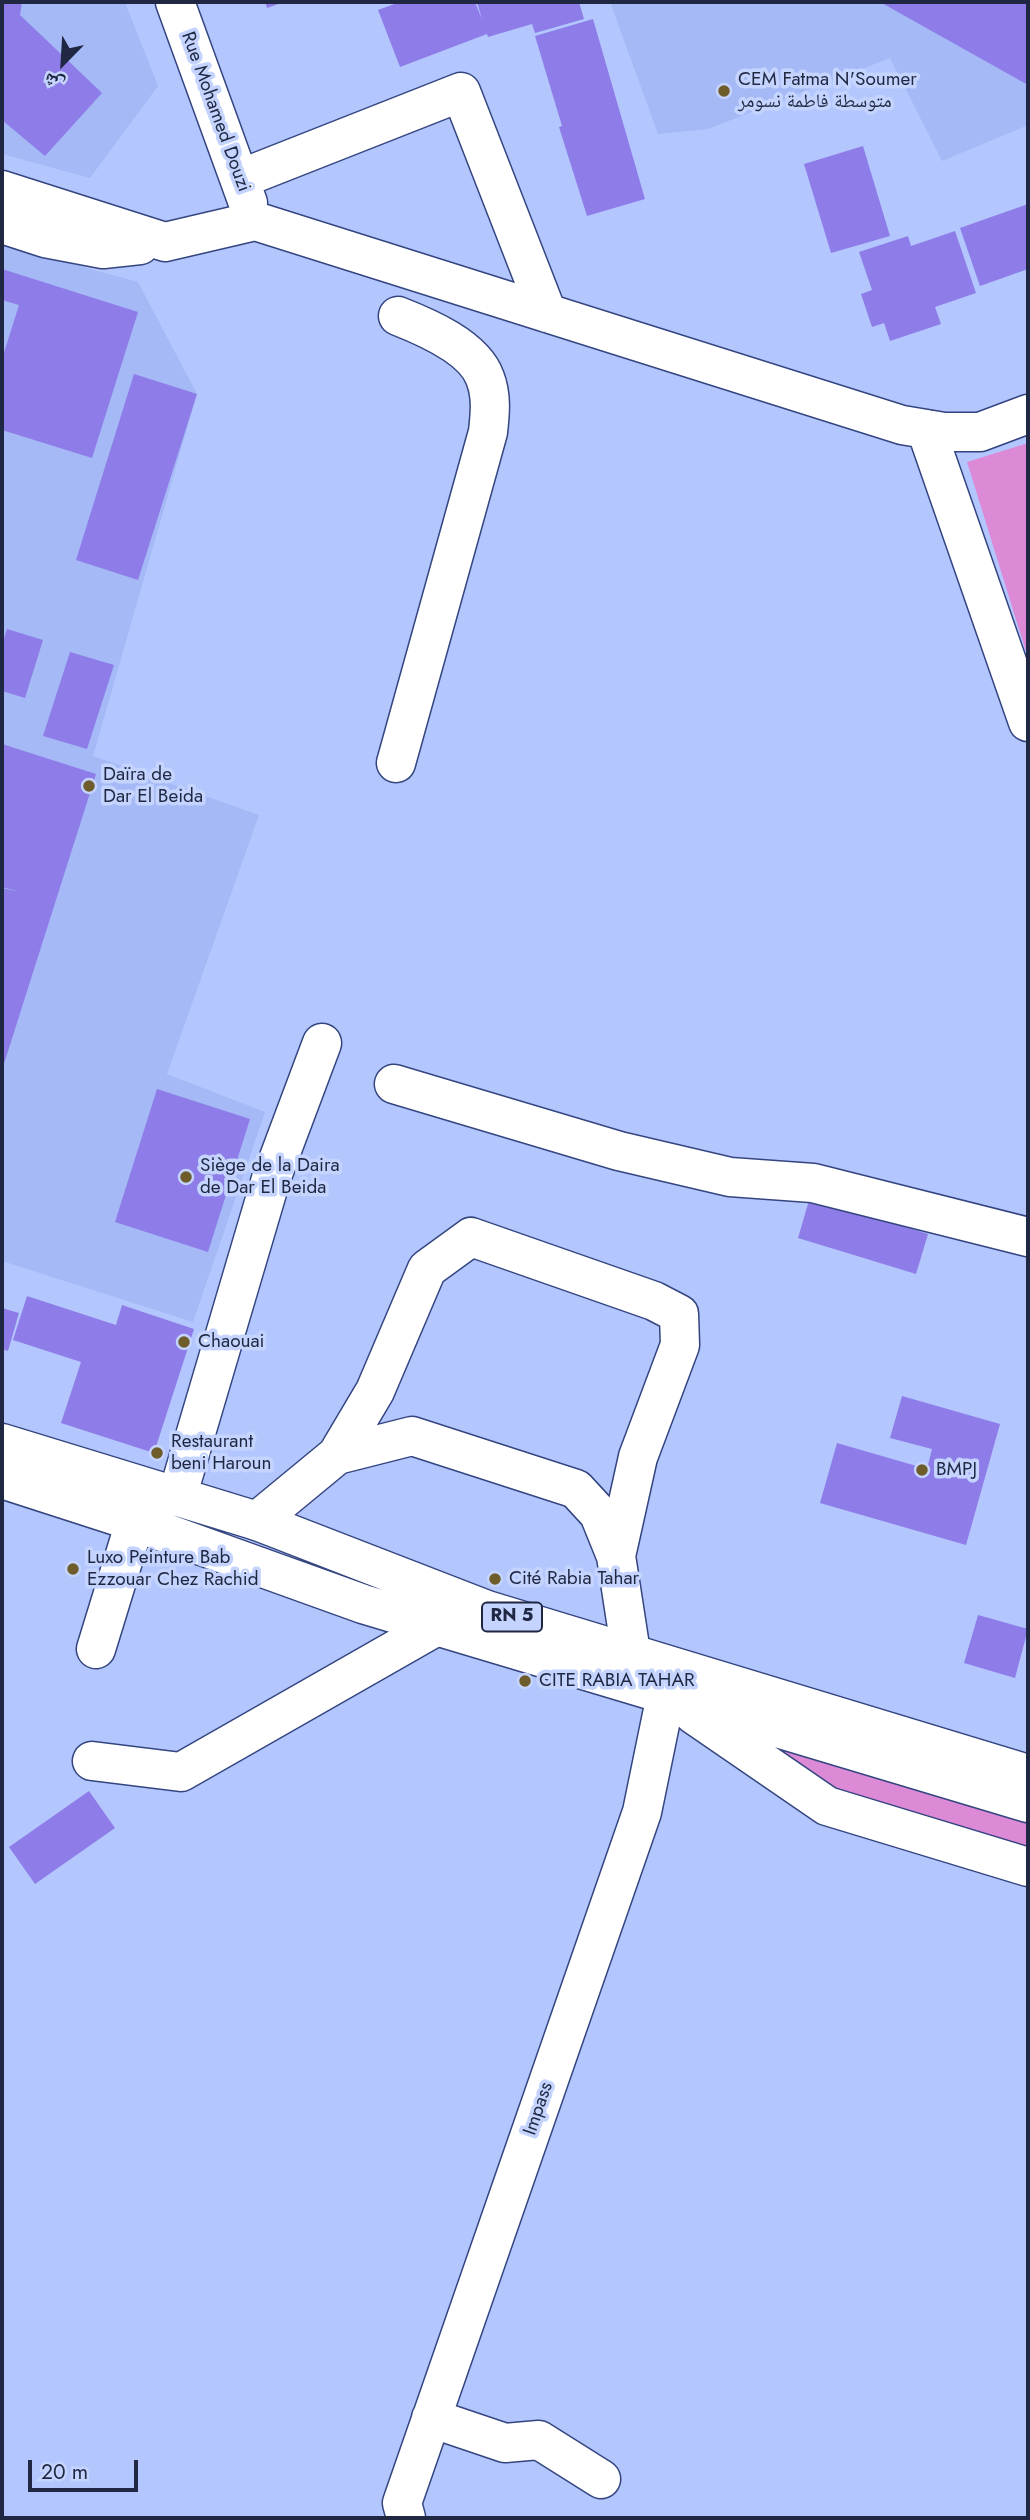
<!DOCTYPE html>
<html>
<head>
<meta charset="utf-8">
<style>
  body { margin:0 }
  #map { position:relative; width:1030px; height:2520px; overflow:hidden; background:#b3c7fe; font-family:Jost,"Noto Naskh Arabic",sans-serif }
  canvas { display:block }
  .frame { position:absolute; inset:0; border:4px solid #1f2742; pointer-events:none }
  .north { position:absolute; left:28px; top:28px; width:70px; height:70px; -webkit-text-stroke:5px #c5d4fe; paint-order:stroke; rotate:204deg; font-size:19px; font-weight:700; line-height:28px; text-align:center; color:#1f2742 }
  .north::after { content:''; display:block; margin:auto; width:24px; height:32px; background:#1f2742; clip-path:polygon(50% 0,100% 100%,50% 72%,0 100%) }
  .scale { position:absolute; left:28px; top:2460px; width:110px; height:32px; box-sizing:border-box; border:4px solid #1f2742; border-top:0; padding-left:9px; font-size:21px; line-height:24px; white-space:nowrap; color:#1f2742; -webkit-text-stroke:5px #c5d4fe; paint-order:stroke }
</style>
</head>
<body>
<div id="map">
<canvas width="1030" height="2520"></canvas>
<div class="frame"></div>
<div class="north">ش</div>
<div class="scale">20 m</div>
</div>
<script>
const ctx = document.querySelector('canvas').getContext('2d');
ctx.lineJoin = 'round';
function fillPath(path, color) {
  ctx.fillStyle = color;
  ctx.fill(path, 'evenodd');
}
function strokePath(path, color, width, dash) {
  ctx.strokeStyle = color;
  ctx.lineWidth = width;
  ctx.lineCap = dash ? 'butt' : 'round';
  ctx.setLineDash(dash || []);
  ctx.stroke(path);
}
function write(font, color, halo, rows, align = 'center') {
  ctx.font = font + ' Jost,"Noto Naskh Arabic",sans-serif';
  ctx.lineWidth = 7;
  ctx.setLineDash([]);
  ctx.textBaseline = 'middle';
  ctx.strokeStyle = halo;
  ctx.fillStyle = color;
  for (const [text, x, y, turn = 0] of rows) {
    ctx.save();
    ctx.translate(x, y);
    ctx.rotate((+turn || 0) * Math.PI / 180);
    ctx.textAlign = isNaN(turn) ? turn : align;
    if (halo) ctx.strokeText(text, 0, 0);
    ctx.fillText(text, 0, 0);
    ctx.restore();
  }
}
fillPath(new Path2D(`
  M 2,2 L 125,2 L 158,86 L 90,178 L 2,154 Z
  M 610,2 L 1028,2 L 1028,125 L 942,161 L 890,58 L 708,129 L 658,134 Z
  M 2,245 L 138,282 L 197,394 L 93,756 L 259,815 L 167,1074 L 265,1112 L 193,1322 L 2,1261 Z`), '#a4b9f5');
fillPath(new Path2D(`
  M 1028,443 L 1028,658 L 967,462 Z
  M 732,1727 L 1028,1817 L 1028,1857 L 848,1804 Z`), '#dc8ad6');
fillPath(new Path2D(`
  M 2,2 L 22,2 L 20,15 L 102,93 L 45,156 L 2,120 Z
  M 265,2 L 284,2 L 267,8 Z
  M 400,2 L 475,2 L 482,19 L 477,2 L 579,2 L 584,19 L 535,33 L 532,24 L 488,37 L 487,34 L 400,67 L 378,10 Z
  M 880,2 L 1028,2 L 1028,85 Z
  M 593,19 L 645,199 L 587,216 L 559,127 L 562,126 L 535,36 Z
  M 863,146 L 890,236 L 831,253 L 804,164 Z
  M 1028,204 L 1028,269 L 980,286 L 960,228 Z
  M 955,231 L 976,293 L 935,307 L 941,324 L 890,341 L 884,323 L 872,327 L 861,294 L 872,290 L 859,252 L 908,236 L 911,246 Z
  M 2,269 L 138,312 L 92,458 L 2,430 L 2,359 L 19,305 L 2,300 Z
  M 134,374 L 197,394 L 138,580 L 76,560 Z
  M 7,629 L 43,640 L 25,698 L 2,691 L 2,645 Z
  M 70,652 L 114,665 L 87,749 L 43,736 Z
  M 2,744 L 96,774 L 2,1070 L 2,888 L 20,892 L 2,887 Z
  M 157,1089 L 250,1119 L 208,1252 L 115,1222 Z
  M 810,1197 L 928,1234 L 916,1274 L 798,1238 Z
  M 27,1296 L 116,1325 L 122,1305 L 194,1329 L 154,1453 L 61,1423 L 81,1362 L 13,1340 Z
  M 2,1308 L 19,1313 L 8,1351 L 2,1349 Z
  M 902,1396 L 1000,1424 L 966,1545 L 820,1503 L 837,1443 L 927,1469 L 932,1449 L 890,1438 Z
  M 978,1615 L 1028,1629 L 1015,1678 L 964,1663 Z
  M 89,1791 L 115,1828 L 35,1884 L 9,1847 Z`), '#8e7ce8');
const minor = new Path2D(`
  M 175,2 L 248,203
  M 240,179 L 461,92 L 547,313
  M 2,190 L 165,242 L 255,221 L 902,425 L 944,432 L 980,432 L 1028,414
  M 2,224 L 45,238 L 103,249 L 140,245
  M 926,429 L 1028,722
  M 396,763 L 488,432 C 490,414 492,396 485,378 C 474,347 426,327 398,316
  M 394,1084 L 619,1151 L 730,1177 L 813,1183 L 1028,1237
  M 337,1455 L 375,1391 L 427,1269 L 471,1237 L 654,1301 L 679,1314 L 680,1345 L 638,1457 L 616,1556
  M 177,1497 L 271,1179 L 322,1043
  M 257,1521 L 337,1455 L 412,1436 L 576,1489 L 599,1514 L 616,1556 L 631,1653
  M 96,1649 L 135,1522
  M 92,1761 L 181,1772 L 437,1626
  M 431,2418 L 505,2443 L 539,2440 L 601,2479
  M 406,2518 L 402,2503 L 642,1812 L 666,1695`);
const highway = new Path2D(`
  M 2,1443 L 257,1521 L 487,1610 L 1028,1774
  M 2,1479 L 135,1522 L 363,1604 L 1028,1803
  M 693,1714 L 827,1806 L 1028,1867`);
strokePath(minor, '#344580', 41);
strokePath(highway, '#344580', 41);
strokePath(minor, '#fff', 38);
strokePath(highway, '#fff', 38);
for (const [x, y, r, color] of [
  [724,91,7,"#6f5c2b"],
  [89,786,7,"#6f5c2b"],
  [186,1177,7,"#6f5c2b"],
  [184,1342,7,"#6f5c2b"],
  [157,1453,7,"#6f5c2b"],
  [922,1470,7,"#6f5c2b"],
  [73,1569,7,"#6f5c2b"],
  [495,1579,7,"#6f5c2b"],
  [525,1681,7,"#6f5c2b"]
]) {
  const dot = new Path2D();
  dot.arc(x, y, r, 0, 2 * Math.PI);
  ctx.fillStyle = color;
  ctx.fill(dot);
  strokePath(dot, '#c5d4fe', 2.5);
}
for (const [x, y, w] of [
  [512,1617,60]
]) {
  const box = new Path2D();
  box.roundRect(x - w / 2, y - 14.5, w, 29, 5);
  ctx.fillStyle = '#c5d4fe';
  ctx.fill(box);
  strokePath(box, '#1f2742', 2);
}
write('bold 18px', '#1f2742', null, [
  ["RN 5",512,1617]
]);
write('19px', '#1f2742', '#c5d4fe', [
  ["CEM Fatma N'Soumer",738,80],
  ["متوسطة فاطمة نسومر",738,102],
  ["Daïra de",103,775],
  ["Dar El Beida",103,797],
  ["Siège de la Daira",200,1166],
  ["de Dar El Beida",200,1188],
  ["Chaouai",198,1342],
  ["Restaurant",171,1442],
  ["beni Haroun",171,1464],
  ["BMPJ",936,1470],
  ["Luxo Peinture Bab",87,1558],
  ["Ezzouar Chez Rachid",87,1580],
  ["Cité Rabia Tahar",509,1579],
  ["CITE RABIA TAHAR",539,1681]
], 'left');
write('19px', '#1f2742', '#c5d4fe', [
  ["Rue Mohamed Douzi",215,112,70],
  ["Impass",539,2109,-71]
]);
</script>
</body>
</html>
